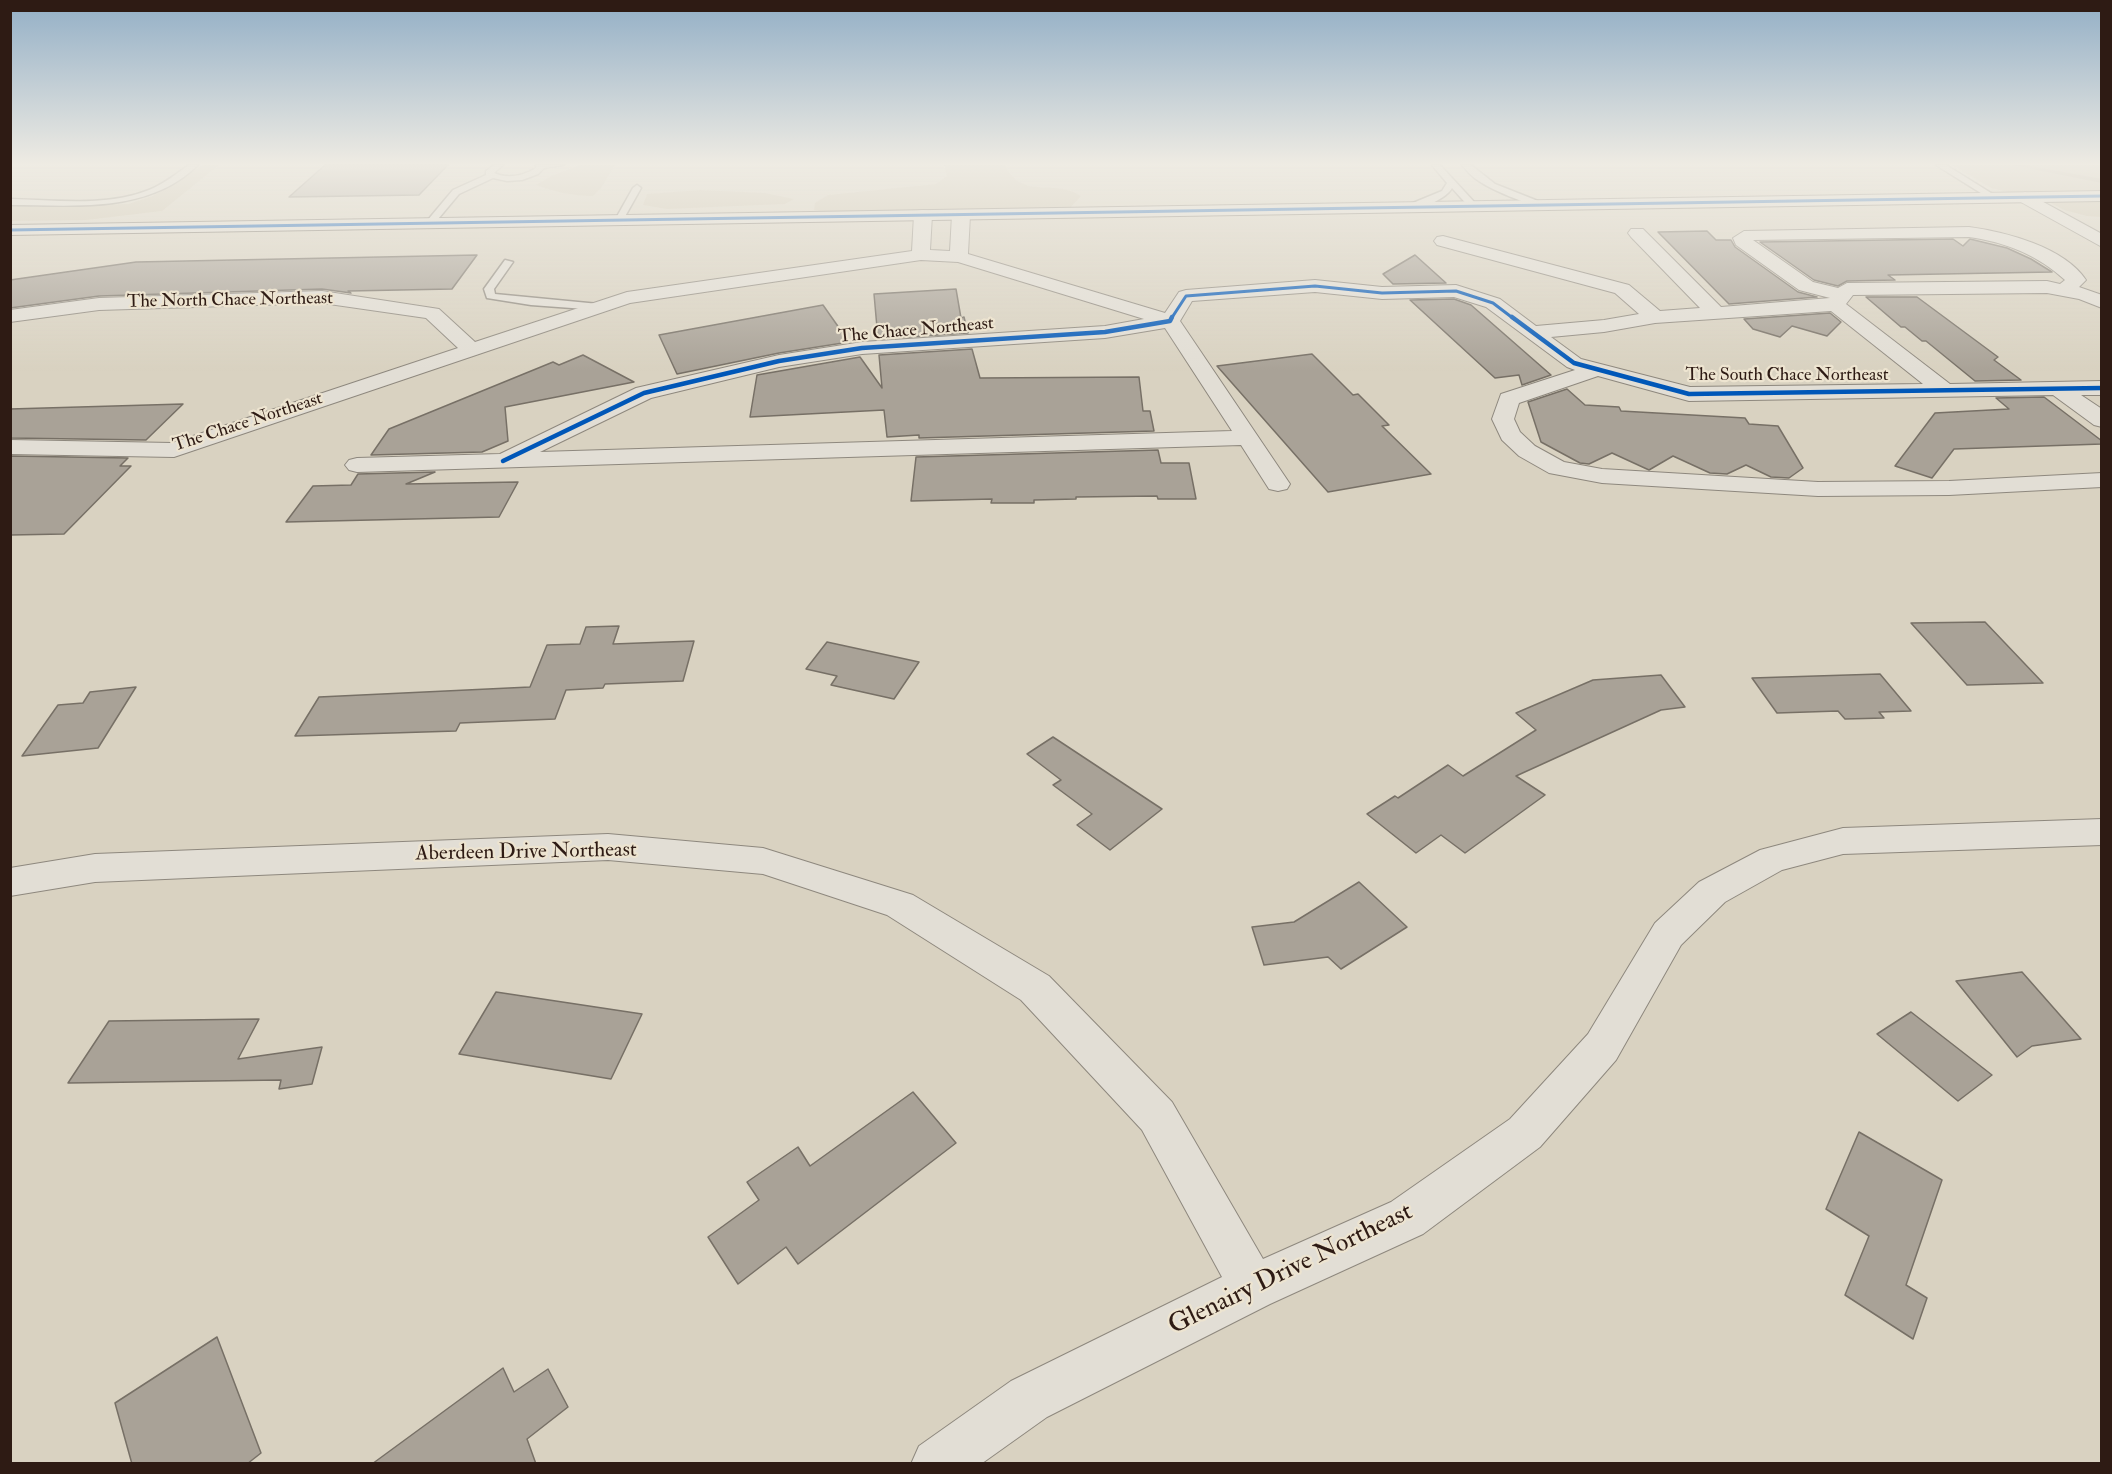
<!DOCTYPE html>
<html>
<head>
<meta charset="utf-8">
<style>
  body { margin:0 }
  #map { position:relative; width:2112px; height:1474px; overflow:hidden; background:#d9d2c1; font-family:"IM FELL Double Pica",serif }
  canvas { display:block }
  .frame { position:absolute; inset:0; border:12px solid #2e1b14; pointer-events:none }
</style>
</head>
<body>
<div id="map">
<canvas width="2112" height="1474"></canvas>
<div class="frame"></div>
</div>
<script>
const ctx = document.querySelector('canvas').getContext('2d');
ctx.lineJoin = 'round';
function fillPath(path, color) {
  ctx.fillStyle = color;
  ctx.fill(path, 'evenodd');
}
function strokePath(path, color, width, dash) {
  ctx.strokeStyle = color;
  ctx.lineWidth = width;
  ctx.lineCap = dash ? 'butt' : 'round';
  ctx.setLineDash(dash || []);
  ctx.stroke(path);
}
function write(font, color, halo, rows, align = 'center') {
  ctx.font = font + ' "IM FELL Double Pica",serif';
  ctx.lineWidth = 4.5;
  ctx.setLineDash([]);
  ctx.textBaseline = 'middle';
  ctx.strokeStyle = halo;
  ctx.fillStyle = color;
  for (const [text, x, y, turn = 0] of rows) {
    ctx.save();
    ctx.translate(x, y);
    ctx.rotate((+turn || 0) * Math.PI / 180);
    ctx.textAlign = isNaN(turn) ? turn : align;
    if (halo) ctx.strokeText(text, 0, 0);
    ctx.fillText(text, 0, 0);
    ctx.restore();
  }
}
fillPath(new Path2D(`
  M 203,165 L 219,165 L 162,211 L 86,220 L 11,221 L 11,207 L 128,204 L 153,196 Z
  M 579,165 L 615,165 L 601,188 L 593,196 C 573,196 555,192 536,185 L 551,176 Z
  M 944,165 L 1005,165 C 1022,201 1055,178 1081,196 L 1069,209 L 831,213 L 814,210 L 815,203 L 828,195 L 936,184 L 947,176 Z
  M 1952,165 L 2101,165 L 2101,217 L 2087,216 L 2064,210 L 2049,202 L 1991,188 Z
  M 700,190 L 765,193 L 794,199 L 785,204 L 667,209 L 643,205 L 647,194 Z`), '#cdc3ac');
fillPath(new Path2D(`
  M 2012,165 L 2025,165 L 2102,179 L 2102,183 Z`), '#b5a894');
const building = new Path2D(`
  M 325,165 L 448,165 L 419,195 L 289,197 Z
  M 1707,231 L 1716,240 L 1731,240 L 1735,247 L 1798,292 L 1817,297 L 1729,304 L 1658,232 Z
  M 1953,239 L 1963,246 L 1970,239 L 2007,248 L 2031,259 L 2052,272 L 1888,275 L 1895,280 L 1847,281 L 1838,286 L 1814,280 L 1760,242 Z
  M 477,255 L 452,289 L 348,291 L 351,293 L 322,289 L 99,296 L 10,308 L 10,280 L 136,262 Z
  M 1415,255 L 1446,283 L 1393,284 L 1383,274 Z
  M 956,289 L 961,318 L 964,317 L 968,333 L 878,339 L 874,294 Z
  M 1866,297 L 1917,297 L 1998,357 L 1994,360 L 2021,380 L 1975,381 L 1926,341 L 1922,341 L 1905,327 L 1901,327 Z
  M 1454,299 L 1471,305 L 1551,375 L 1522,385 L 1519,375 L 1495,378 L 1410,300 Z
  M 823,305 L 849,342 L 779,353 L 677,374 L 659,335 Z
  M 1830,313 L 1841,322 L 1827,336 L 1792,326 L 1780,337 L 1753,329 L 1744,319 Z
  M 972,349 L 980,378 L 1139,377 L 1143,411 L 1150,411 L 1154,431 L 919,438 L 919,435 L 887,437 L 884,410 L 750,417 L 757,375 L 860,357 L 882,388 L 879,355 Z
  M 1312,354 L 1353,395 L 1358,394 L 1389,425 L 1382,426 L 1431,474 L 1328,492 L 1217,366 Z
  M 583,355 L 634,382 L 505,407 L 508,441 L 482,452 L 371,455 L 389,429 L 553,362 L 559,365 Z
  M 1567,389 L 1585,405 L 1619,407 L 1621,411 L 1745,418 L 1749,424 L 1778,426 L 1803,468 L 1789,478 L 1771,477 L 1746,465 L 1727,474 L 1710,473 L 1673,456 L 1649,470 L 1612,453 L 1589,464 L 1580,463 L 1541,442 L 1528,402 Z
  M 2044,397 L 2102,441 L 2102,444 L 1954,449 L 1932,478 L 1895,466 L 1935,413 L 2009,409 L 1996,398 Z
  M 183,404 L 146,440 L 10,438 L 10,409 Z
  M 1158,450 L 1161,463 L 1189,463 L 1196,499 L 1158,499 L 1157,496 L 1076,497 L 1076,499 L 1034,500 L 1034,503 L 991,503 L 992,499 L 911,501 L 916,457 Z
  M 10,456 L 128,458 L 120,466 L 131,466 L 64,534 L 10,535 Z
  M 435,472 L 406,484 L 518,482 L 499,517 L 286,522 L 313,486 L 351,485 L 358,474 Z
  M 1985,622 L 2043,683 L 1967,685 L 1911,623 Z
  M 619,626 L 613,644 L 694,641 L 683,681 L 605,684 L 603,688 L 566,690 L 555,719 L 460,723 L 456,731 L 295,736 L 319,697 L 530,687 L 547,645 L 580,644 L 586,627 Z
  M 827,642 L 919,662 L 894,699 L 831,685 L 837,676 L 806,669 Z
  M 1880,674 L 1911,711 L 1879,712 L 1884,718 L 1845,719 L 1838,711 L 1777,713 L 1752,678 Z
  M 1661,675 L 1685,707 L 1661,710 L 1516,776 L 1545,795 L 1465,853 L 1441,835 L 1416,853 L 1367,814 L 1395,796 L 1398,798 L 1448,765 L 1463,776 L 1536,730 L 1516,713 L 1593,680 Z
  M 136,687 L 98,748 L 22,756 L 58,705 L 83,703 L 90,692 Z
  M 1053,737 L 1162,809 L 1110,850 L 1077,825 L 1092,814 L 1053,785 L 1061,780 L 1027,754 Z
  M 1359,882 L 1407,927 L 1341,969 L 1328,957 L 1264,965 L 1252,927 L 1294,922 Z
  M 2022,972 L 2081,1039 L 2032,1046 L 2017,1057 L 1956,981 Z
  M 496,992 L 642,1014 L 611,1079 L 459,1054 Z
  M 1911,1012 L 1992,1075 L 1958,1101 L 1877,1034 Z
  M 259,1019 L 238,1059 L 322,1047 L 312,1084 L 279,1089 L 281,1080 L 68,1083 L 109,1021 Z
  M 913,1092 L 956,1143 L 798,1264 L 786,1247 L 738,1284 L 708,1237 L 759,1200 L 747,1182 L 798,1147 L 810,1166 Z
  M 1859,1132 L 1942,1180 L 1906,1285 L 1927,1298 L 1913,1339 L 1845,1295 L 1869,1236 L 1826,1209 Z
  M 217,1337 L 261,1453 L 247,1464 L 132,1464 L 115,1403 Z
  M 503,1368 L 514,1392 L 548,1369 L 568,1407 L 527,1439 L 536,1464 L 372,1464 Z`);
fillPath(building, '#a9a297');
strokePath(building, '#777066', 1.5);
const lane = new Path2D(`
  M 189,165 L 198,165 C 148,214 75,205 10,205 L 10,199 C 55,200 107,207 149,190 C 164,184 176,174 189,165 Z
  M 494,165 L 503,165 L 494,173 C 508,179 523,176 536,168 L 536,165 L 564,165 L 544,168 L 538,174 L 522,180 L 507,181 L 493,178 L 459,194 L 433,225 L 427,225 L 427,221 L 453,190 L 486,175 L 486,171 Z
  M 1432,165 L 1440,165 L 1476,204 L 1476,208 L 1470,208 L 1452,188 C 1446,199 1420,210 1408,209 L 1408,205 L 1442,191 L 1447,183 Z
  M 1462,165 L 1471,165 L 1495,184 L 1548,205 C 1539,211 1490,189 1479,181 C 1472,177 1467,171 1462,165 Z
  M 1936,165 L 1946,165 L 1999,198 L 1992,200 Z
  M 637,185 L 641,188 L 623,220 L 616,222 L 615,220 L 633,188 Z
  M 505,260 L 513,262 L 494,289 L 495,294 L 599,304 L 604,307 L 599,310 L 531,305 L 487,298 L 484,289 Z`);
const street = new Path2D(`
  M 2025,192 L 2102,234 L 2102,247 L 2019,201 L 2017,197 Z
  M 923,210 L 929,211 L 932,215 L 930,250 L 950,251 L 952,215 L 955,211 L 967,211 L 970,215 L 968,254 L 1165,313 L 1179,292 L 1186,290 L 1315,280 L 1382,287 L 1456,285 L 1500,299 L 1536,326 L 1604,320 L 1639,314 L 1615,293 L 1437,245 L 1434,241 L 1437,237 L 1443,236 L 1629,285 L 1660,311 L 1700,308 L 1631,237 L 1628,233 L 1631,229 L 1643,229 L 1721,307 L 1830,298 L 1799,290 L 1736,245 L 1733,238 L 1744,231 L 1969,227 C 2006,232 2064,247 2086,280 L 2079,287 L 2102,295 L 2102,308 L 2079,299 L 2047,293 L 1853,295 L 1846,304 L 1950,384 L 2102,381 L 2102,395 L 2081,395 L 2102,409 L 2102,427 L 2094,425 L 2053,395 L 1689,401 L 1598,376 L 1519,403 L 1514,419 L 1520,432 L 1535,446 L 1564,462 L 1602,469 L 1818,482 L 1949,481 L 2102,473 L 2102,487 L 1949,495 L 1818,496 L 1602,483 L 1549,473 L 1519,456 L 1502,440 L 1492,419 L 1501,394 L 1575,370 L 1567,367 L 1486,307 L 1454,297 L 1382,299 L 1315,292 L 1192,301 L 1180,321 L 1290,484 L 1287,489 L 1278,491 L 1269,489 L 1241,445 L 357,472 L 349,470 L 345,465 L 349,460 L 357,458 L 500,454 L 636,388 L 779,355 L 862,342 L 1105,326 L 1144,319 L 958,262 L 921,260 L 630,303 L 174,457 L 10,454 L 10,440 L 172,443 L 458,348 L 426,318 L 322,303 L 99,310 L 10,322 L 10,310 L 99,298 L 322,291 L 439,309 L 475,342 L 627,292 L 912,251 L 914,215 L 917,211 ZM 1969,237 C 2005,242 2038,255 2065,280 L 2060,284 L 2047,281 L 1847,283 L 1838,288 L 1813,282 L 1753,240 ZM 1831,311 L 1923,384 L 1690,387 L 1581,359 L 1551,337 L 1604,332 L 1655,323 ZM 1165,328 L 1232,431 L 540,452 L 651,398 L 779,367 L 862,354 L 1105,338 Z
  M 2102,819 L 2102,845 L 1843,854 L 1782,870 L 1725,902 L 1681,945 L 1616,1060 L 1540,1147 L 1423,1234 L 1270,1304 L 1047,1417 L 981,1464 L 911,1464 L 919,1446 L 1011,1381 L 1222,1277 L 1142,1130 L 1021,1000 L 887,915 L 763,874 L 608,860 L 95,882 L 10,896 L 10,868 L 95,854 L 608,834 L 763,848 L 913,895 L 1049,976 L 1172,1102 L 1263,1259 L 1391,1202 L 1510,1119 L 1588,1034 L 1655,923 L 1699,882 L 1760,850 L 1843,828 Z`);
const secondary = new Path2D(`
  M 2102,191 L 2102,201 L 10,235 L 10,225 Z`);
strokePath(lane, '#8e887e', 3);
strokePath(street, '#8e887e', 2);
strokePath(secondary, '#777066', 2);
fillPath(lane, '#e2ded5');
fillPath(street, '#e2ded5');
fillPath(secondary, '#e2ded5');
strokePath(new Path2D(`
  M 10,230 L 2102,196
  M 1171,319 L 1186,296 L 1315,286 L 1382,293 L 1456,291 L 1493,303 L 1514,319`), '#0057b8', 3);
strokePath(new Path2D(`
  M 1512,317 L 1574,363 L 1689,394 L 2102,388
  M 503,461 L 644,393 L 779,361 L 862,348 L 1105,332 L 1170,321 L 1172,317`), '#0057b8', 4.5);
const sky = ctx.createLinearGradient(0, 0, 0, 371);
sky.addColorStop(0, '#93afc6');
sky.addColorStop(0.44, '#eeebe3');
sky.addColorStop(1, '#eeebe300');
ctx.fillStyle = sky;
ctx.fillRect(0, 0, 2112, 371);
write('18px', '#2e1b14', '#ede4d0', [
  ["The North Chace Northeast",230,301,-1],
  ["The Chace Northeast",916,331,-5],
  ["The South Chace Northeast",1787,376],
  ["The Chace Northeast",248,423,-18]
]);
write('21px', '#2e1b14', '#ede4d0', [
  ["Aberdeen Drive Northeast",526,853,-1]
]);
write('26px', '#2e1b14', '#ede4d0', [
  ["Glenairy Drive Northeast",1291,1270,-26]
]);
</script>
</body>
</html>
